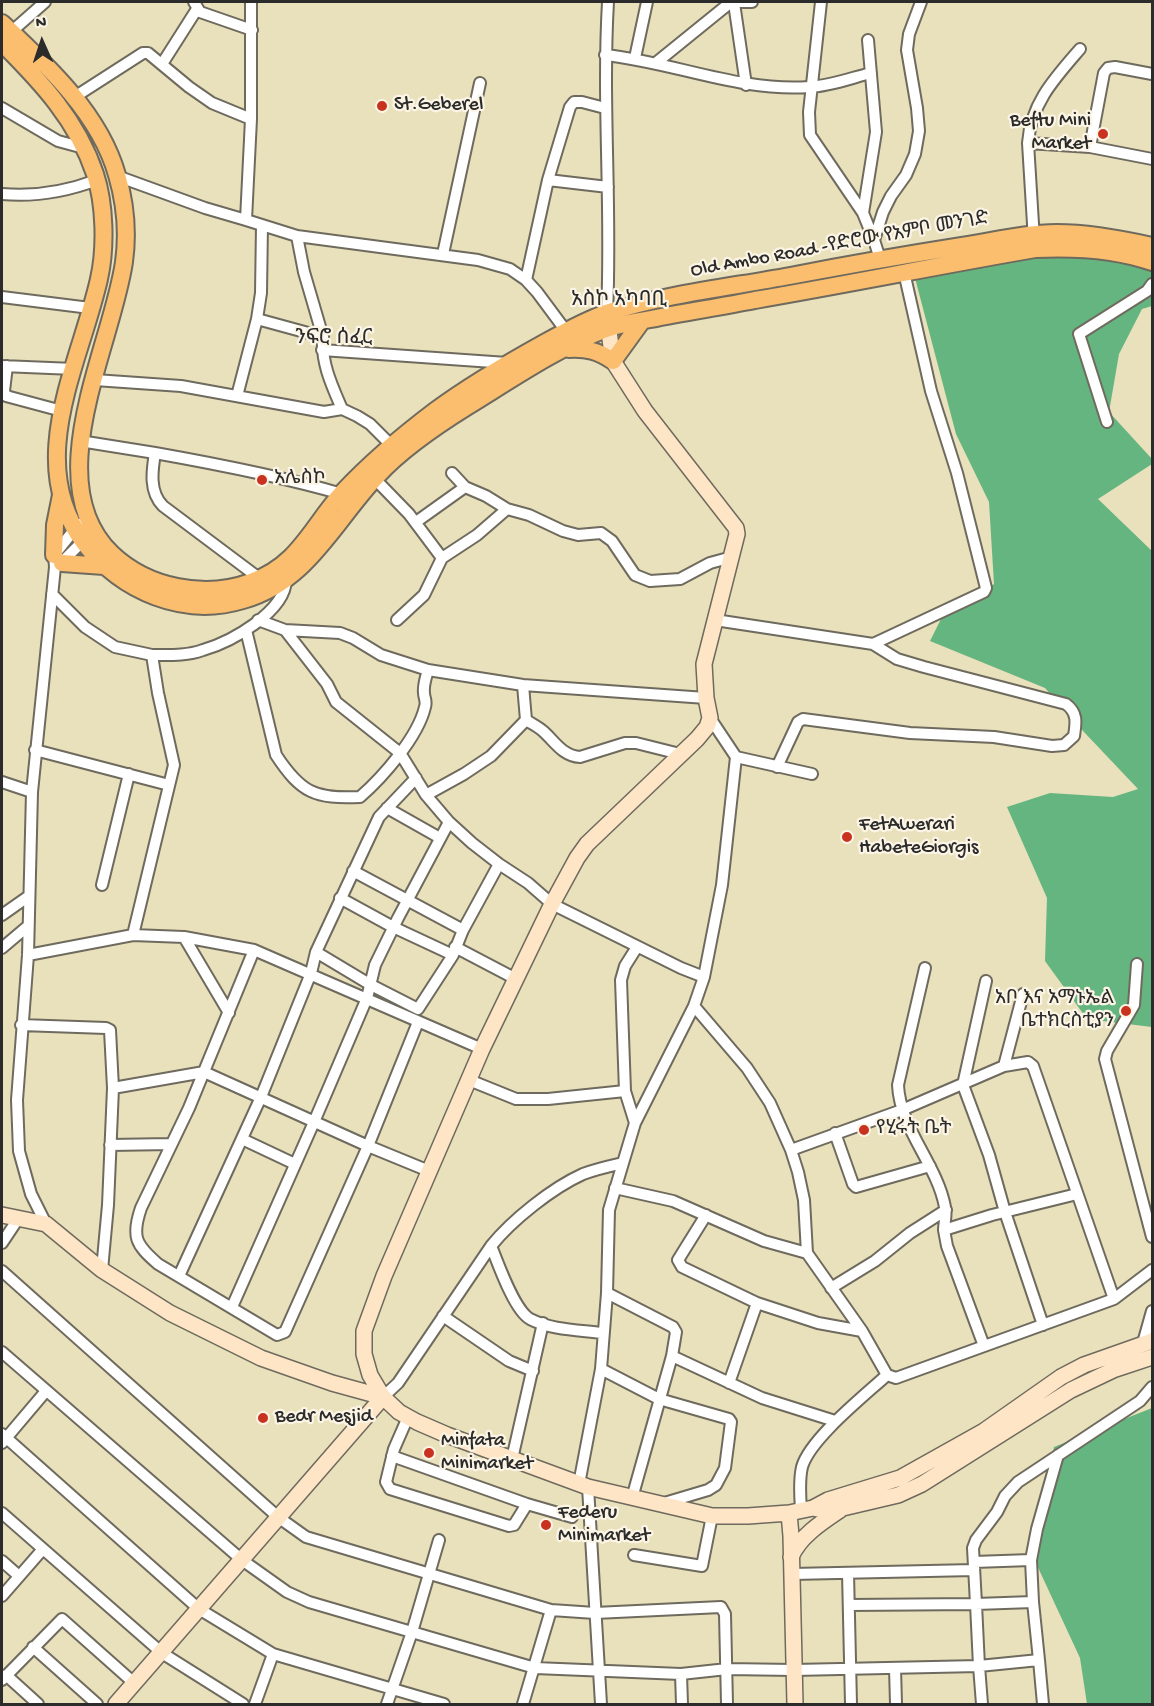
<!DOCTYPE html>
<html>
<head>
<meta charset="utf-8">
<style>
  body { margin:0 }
  #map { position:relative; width:1154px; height:1706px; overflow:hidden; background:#e9e0bc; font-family:"Gochi Hand",sans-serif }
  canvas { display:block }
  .frame { position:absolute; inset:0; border:3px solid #2b2b2b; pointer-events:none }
  .north { position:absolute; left:12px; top:12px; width:60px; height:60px; -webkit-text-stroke:4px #fcf5e5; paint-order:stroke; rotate:357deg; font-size:16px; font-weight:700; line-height:24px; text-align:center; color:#2b2b2b }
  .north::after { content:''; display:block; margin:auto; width:21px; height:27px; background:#2b2b2b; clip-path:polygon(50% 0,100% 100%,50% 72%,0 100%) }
</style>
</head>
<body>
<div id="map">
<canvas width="1154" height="1706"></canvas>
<div class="frame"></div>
<div class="north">N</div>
</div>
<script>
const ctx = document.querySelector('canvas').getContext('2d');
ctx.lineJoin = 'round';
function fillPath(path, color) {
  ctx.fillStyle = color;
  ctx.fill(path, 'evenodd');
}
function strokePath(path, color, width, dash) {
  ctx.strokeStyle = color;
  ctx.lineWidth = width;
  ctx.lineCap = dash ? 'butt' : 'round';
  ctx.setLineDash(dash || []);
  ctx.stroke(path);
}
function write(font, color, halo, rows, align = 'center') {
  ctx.font = font + ' "Gochi Hand","Noto Sans Ethiopic",sans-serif';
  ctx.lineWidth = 4.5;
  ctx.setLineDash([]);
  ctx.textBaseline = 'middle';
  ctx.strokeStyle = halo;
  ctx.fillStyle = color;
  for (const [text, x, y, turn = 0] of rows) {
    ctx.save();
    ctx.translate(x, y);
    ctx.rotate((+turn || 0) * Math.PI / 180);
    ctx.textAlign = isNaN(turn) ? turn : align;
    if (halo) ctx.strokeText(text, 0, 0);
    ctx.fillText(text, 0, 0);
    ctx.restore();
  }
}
fillPath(new Path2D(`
  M 1053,254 L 1114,255 L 1152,267 L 1152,306 L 1142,309 L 1119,354 L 1109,412 L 1152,459 L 1152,464 L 1098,499 L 1152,551 L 1152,1027 L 1087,1019 L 1045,961 L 1047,898 L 1007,807 L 1050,793 L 1113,797 L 1138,789 L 1084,732 L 1045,688 L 930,641 L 941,619 L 994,584 L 989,502 L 956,434 L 915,278 L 988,264 Z
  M 1152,1408 L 1152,1704 L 1087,1704 L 1080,1658 L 1035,1561 L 1054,1447 Z`), '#65b580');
const street = new Path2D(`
  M 194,2 L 200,12 L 252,30
  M 731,2 L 752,2
  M 821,2 L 809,112 L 810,135 L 863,213 L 874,240
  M 734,3 L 746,85
  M 11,32 L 45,2
  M 605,55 C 673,62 739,92 809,87 C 830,86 851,78 871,73
  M 635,58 L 647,2
  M 657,62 L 731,2
  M 162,64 L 197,9
  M 73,98 L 143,53 L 148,53 L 189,87 L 212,103 L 251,119
  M 2,108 L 58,141 L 84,148
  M 1028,143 C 1031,103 1055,78 1080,49
  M 1090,147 L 1104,73 L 1108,68 L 1115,67 L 1152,74
  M 117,176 L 205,208 L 246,220 L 251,119 L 251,2
  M 548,180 L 570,107 L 574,102 L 582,102 L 605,108
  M 2,194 C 35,197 65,192 97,180
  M 863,213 L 876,132 L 868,40
  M 246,220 L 297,236 L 304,272 L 323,337
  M 297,236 L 478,260 L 510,269 L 526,280 L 537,292 L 566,331
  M 1034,240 L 1028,143 L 1090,147 L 1152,159
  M 443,254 L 480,83
  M 880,259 L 874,240 L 883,212 L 891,196 L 906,175 L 915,154 L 919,131 L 917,108 L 907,50 L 909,34 L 921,2
  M 526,280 L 548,180 L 608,187
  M 2,297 L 90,308
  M 607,313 C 612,209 602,105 608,2
  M 257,319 L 261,293 L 262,225
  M 322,350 L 507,363
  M 2,366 L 74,369
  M 7,366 L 4,391 L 6,396 L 62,411
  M 95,380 L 181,386 L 324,412 L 342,409 L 357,416 L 370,424 L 391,445
  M 237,396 L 257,319 L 323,337 C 321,363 332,386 342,409
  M 1107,422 L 1079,334 L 1147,291 L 1152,284
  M 80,441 L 155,453
  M 452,473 L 465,487 L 486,496 L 507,509 L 529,515 L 563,531 L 578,535 L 601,533 L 612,541 L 635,575 L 650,581 L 680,579 L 710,563 L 732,557
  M 374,478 L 409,514 L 442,558 L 424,595 L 397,620
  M 416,522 L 465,487
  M 442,558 L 477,535 L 507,509
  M 60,564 L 87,537
  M 259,578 L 163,506 C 149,492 152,471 155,453 C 217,464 280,476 342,494
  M 52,594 L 85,627 L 115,647 L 152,655
  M 258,620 L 285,630 L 327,684 L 336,702 L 400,753 L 426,795 L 449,822 L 472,843 L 499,864 L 528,883 L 552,904 L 681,968 L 704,977 L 694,1006
  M 715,620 L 873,644 L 897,659 L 924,667 L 1066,704 C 1078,713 1076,723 1074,736 L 1064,745 L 1052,746 L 994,737 L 910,733 L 803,719 L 798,722 L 777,767
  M 246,630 L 276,755 C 301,793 315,799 360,797 C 383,777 418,737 425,707 C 427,701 424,698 424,693 C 423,685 426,677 428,670
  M 285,630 L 340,633 L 353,638 L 381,655 L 428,670 L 523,685 L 706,698
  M 873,644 L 984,592 L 986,588 L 957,473 L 931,391 L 904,272
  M 710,718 L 736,757 L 812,774
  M 526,720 C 532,724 539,727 544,732 C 555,742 563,756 580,757 L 625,743 L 636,743 L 680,754
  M 35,750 L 169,785
  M 2,782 L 32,792
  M 426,795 L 464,774 L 491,756 L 526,720 L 523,685
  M 387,808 L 440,838
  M 353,871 L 463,930
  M 102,885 L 129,774
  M 340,898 L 393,927 L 453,955
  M 2,915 L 29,896
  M 133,935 L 174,765 L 158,693 L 152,655 C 169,655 187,656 203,650 C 231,642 285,612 286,580
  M 184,937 L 229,1013
  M 455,947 L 516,979
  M 2,948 L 28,926
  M 254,950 L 189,1108 L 141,1208 C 131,1237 136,1245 158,1264 L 277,1335 L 285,1332 L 368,1146 L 418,1022
  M 316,952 L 371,985 L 418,1009 L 453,955 L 463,930 L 499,864
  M 28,955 L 133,935 L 184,937 L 254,950 L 482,1049
  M 1137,964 L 1134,1005 L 1107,1051 L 1105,1059 L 1152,1237
  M 925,968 L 898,1085 C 900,1129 937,1164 945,1207 C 947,1214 944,1223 944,1230 L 992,1215 L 1077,1194
  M 704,977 L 722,885 L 736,757
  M 986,981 L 963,1085 L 989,1155 L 1005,1212 L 1043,1325
  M 21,1025 L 106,1028 L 110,1030 L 113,1088 L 108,1205 L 102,1270
  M 1004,1066 L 1023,994
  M 469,1080 L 516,1099 L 548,1099 L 625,1091
  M 113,1088 L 204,1072 L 368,1146 L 429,1171
  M 635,1123 L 625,1091 L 621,980 L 625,966 L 637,947
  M 835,1133 L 853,1184 L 856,1187 L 930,1166
  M 242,1139 L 295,1164
  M 110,1145 L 171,1144
  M 615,1188 L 673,1201 L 764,1241 L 807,1253
  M 706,1215 L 678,1260 L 682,1267 L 757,1303 L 818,1323 L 862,1331
  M 46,1224 L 31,1194 L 19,1151 L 17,1100 L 28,955 L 32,792 L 55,567 L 54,555 L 79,524
  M 944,1230 L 947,1246 L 984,1346
  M 2,1243 L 18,1219
  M 491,1246 C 498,1263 514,1310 530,1319 C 551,1330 579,1330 602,1333
  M 2,1271 L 278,1517 L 306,1537 L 551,1610 L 595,1613 L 721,1607 L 725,1614 L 727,1704
  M 179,1276 L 261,1097 L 311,973 L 316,952 L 379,817 L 416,778
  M 831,1288 L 875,1261 L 910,1233 L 946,1210
  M 607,1293 L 673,1327 L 676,1332 L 672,1356 L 632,1498
  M 1114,1299 L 1152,1270
  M 232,1307 L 314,1122 L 367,998 L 375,965 L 398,918 L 449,822
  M 443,1316 L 509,1361 L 533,1371
  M 1143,1343 L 1152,1311
  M 2,1352 L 242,1560 L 287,1592 L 309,1602 L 535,1668 L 681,1674 L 727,1669 L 794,1670 L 979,1666 L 982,1704
  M 672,1356 L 762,1398 L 835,1421
  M 601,1369 L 659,1399 L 729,1419 L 731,1422 L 725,1468 L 716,1485 L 708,1490 L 661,1504
  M 729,1383 L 757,1303
  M 383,1397 L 398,1383 L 491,1246 C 512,1220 552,1188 583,1174 C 596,1169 610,1166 623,1163 L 635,1123 L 694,1006 L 747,1068 L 770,1103 L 791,1150 L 798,1172 L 804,1200 L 807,1253 L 862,1331 L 887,1375 L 896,1378 L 1114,1299 L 1033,1066 L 1028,1062 L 1004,1066 L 902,1110 L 791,1150
  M 408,1417 L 394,1449 L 386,1482 L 390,1489 L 509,1526 L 514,1525 L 527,1504
  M 2,1434 L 199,1609 L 273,1654 L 444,1704
  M 2,1443 L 46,1391
  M 392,1456 L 527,1504 L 572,1517
  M 512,1459 L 543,1323
  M 579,1484 L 601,1369 L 607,1293 L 609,1210 L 623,1163
  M 588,1487 L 601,1704
  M 801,1509 C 800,1496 799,1480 802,1467 C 810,1439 864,1396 887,1375
  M 2,1513 L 162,1653 L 243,1704
  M 634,1555 L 702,1566 L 712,1516
  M 2,1561 L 19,1576
  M 974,1562 L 1031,1560
  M 848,1573 L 851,1704
  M 792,1574 L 974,1570
  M 2,1596 L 43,1549
  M 1033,1602 L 1031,1560 L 1037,1529 L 1058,1455
  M 849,1605 L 976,1604 L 979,1666 L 1039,1660 L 1043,1704
  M 33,1647 L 97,1704
  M 1039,1660 L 1033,1602 L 976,1604 L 973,1548 L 976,1540 L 997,1512 L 1005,1496 L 1018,1482 L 1140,1401 L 1152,1387
  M 895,1668 L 896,1704
  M 681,1674 L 682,1704
  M 6,1675 L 38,1704
  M 2,1680 L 62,1619 L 134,1683
  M 255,1704 L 273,1654
  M 387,1704 L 412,1632 L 439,1540
  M 523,1704 L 551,1610`);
const secondary = new Path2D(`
  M 2,1215 L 46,1224 L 102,1270 L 170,1313 L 261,1358 L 332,1383 L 383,1397 L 399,1412 L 417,1422 L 447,1435 L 588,1487 L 712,1516 L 748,1516 L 789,1513 L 813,1508 L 830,1511 L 898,1495 L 922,1484 L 1071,1390 L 1113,1370 L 1152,1357
  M 813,1508 L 828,1500 L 900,1478 L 984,1431 L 1061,1377 L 1084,1365 L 1152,1341
  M 789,1513 L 791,1536 L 795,1704
  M 791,1557 C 799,1537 822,1522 840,1510
  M 116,1704 L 383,1397 L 370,1375 L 364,1354 L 364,1331 L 384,1276 L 482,1049 L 552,904 L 577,858 L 587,844 L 697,739 L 707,727 L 710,718 L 706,698 L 704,664 L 737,534 L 736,528 L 645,411 L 613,361 L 607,317`);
const primary = new Path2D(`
  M 2,23 C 47,65 100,114 117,175 C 125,202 128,233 124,262 C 112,346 37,483 112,554 C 148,588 205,599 251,582 C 300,564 311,527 343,492 C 371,462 402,436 435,411 C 470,385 508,363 546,342 C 566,331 588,319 609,312 C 667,294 730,287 790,276 C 847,265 905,255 962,246 C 994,241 1025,233 1057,233 C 1090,233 1121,239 1152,246
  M 2,43 C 41,82 77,120 95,174 C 105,204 106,248 99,279 C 80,364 23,463 85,544 C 122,592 184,618 243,600 C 309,581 334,521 378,475 C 401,450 439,424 468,406 C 512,379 556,349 603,330 C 618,324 635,322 651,319 C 685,312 720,307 755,300 C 848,284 942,265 1035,249 C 1075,247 1115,249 1152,262
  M 569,349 C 587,348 598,351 613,361 L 642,321
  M 54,555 L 55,525 L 61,495
  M 62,563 L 104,566`);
strokePath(street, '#6e6a5e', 14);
strokePath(secondary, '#6e6a5e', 18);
strokePath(primary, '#6e6a5e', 20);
strokePath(street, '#fff', 10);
strokePath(secondary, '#fde5c5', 15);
strokePath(primary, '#fbbe6e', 16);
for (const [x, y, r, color] of [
  [382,106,6,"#c8321e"],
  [1103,134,6,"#c8321e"],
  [262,480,6,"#c8321e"],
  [847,837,6,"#c8321e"],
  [1126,1011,6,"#c8321e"],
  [864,1130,6,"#c8321e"],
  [263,1418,6,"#c8321e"],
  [429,1453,6,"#c8321e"],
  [546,1525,6,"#c8321e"]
]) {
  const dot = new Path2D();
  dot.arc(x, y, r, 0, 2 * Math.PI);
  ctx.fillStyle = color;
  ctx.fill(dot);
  strokePath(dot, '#fcf5e5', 2);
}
write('20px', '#2b2b2b', '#fcf5e5', [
  ["St.Geberel",394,106],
  ["Beftu Mini",1091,122,"right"],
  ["Market",1091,145,"right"],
  ["አሌስኮ",274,480],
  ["FetAwerari",859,826],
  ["HabeteGiorgis",859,849],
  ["አቦ እና አማኑኤል",1114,1000,"right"],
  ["ቤተክርስቲያን",1114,1023,"right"],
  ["የሂሩት ቤት",876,1130],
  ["Bedr Mesjid",275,1418],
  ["Minfata",441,1442],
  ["Minimarket",441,1465],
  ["Federu",558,1514],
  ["Minimarket",558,1537]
], 'left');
write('20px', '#2b2b2b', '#fcf5e5', [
  ["Old Ambo Road -የድሮው የአምቦ መንገድ",840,246,-10]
]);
write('21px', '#2b2b2b', '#fcf5e5', [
  ["አስኮ አካባቢ",619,302],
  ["ንፍሮ ሰፈር",334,340]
]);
</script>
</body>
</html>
